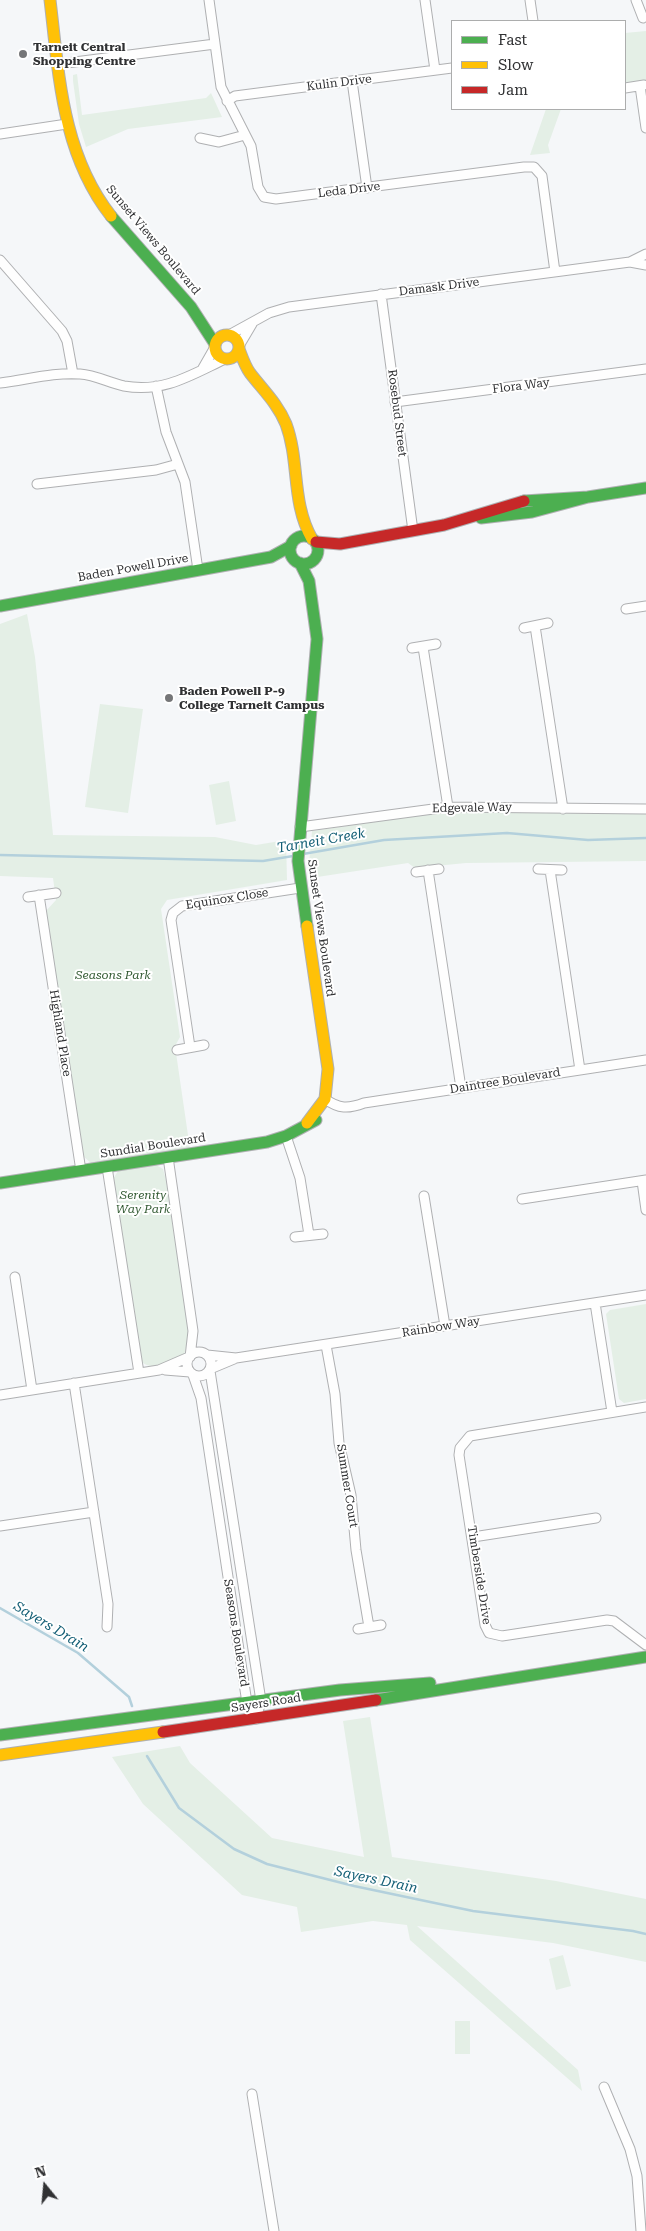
<!DOCTYPE html>
<html>
<head>
<meta charset="utf-8">
<style>
  body { margin:0 }
  #map { position:relative; width:646px; height:2231px; overflow:hidden; background:#f5f7f9; font-family:"Roboto Serif",serif }
  canvas { display:block }
  .legend { position:absolute; left:451px; top:20px; width:175px; height:90px; box-sizing:border-box; background:#fff; border:1px solid #acadad; margin:0; padding:6px 9px; list-style:none; font-size:15px; color:#303133 }
  .legend li { display:flex; align-items:center; gap:10px; height:25px }
  .legend b { width:25px; border:1px solid #acadad }
  .north { position:absolute; left:20px; top:2161px; width:50px; height:50px; -webkit-text-stroke:4px #fff; paint-order:stroke; rotate:343deg; font-size:14px; font-weight:700; line-height:20px; text-align:center; color:#303133 }
  .north::after { content:''; display:block; margin:auto; width:18px; height:22px; background:#303133; clip-path:polygon(50% 0,100% 100%,50% 72%,0 100%) }
</style>
</head>
<body>
<div id="map">
<canvas width="646" height="2231"></canvas>
<ul class="legend">
<li><b style="height:6px;background:#4caf50"></b>Fast</li>
<li><b style="height:6px;background:#ffc107"></b>Slow</li>
<li><b style="height:6px;background:#c62828"></b>Jam</li>
</ul>
<div class="north">N</div>
</div>
<script>
const ctx = document.querySelector('canvas').getContext('2d');
ctx.lineJoin = 'round';
function fillPath(path, color) {
  ctx.fillStyle = color;
  ctx.fill(path, 'evenodd');
}
function strokePath(path, color, width, dash) {
  ctx.strokeStyle = color;
  ctx.lineWidth = width;
  ctx.lineCap = dash ? 'butt' : 'round';
  ctx.setLineDash(dash || []);
  ctx.stroke(path);
}
function write(font, color, halo, rows, align = 'center') {
  ctx.font = font + ' "Roboto Serif",serif';
  ctx.lineWidth = 4;
  ctx.setLineDash([]);
  ctx.textBaseline = 'middle';
  ctx.strokeStyle = halo;
  ctx.fillStyle = color;
  for (const [text, x, y, turn = 0] of rows) {
    ctx.save();
    ctx.translate(x, y);
    ctx.rotate((+turn || 0) * Math.PI / 180);
    ctx.textAlign = isNaN(turn) ? turn : align;
    if (halo) ctx.strokeText(text, 0, 0);
    ctx.fillText(text, 0, 0);
    ctx.restore();
  }
}
fillPath(new Path2D(`
  M 646,31 L 646,81 L 625,84 L 625,33 Z
  M 77,74 L 82,115 L 206,98 L 211,93 L 222,117 L 128,129 L 86,147 L 79,124 L 73,81 L 73,75 Z
  M 546,109 L 561,109 L 548,145 L 550,153 L 530,155 Z
  M 27,614 L 35,657 L 53,835 L 215,837 L 256,845 L 286,840 L 287,880 L 167,900 L 161,909 L 180,1037 L 175,1046 L 190,1149 L 91,1163 L 83,1156 L 45,912 L 56,900 L 53,878 L 0,876 L 0,624 Z
  M 100,704 L 143,709 L 128,813 L 85,807 Z
  M 229,781 L 236,821 L 216,825 L 209,785 Z
  M 444,812 L 646,814 L 646,861 L 466,863 L 415,868 L 408,863 L 311,878 L 309,864 L 312,831 Z
  M 156,1165 L 163,1169 L 166,1180 L 189,1335 L 184,1356 C 172,1362 155,1371 143,1363 L 140,1357 L 113,1179 L 118,1171 Z
  M 646,1304 L 646,1399 L 624,1403 L 619,1399 L 606,1314 L 610,1310 Z
  M 370,1717 L 392,1857 L 556,1881 L 646,1899 L 646,1962 L 553,1943 L 417,1926 L 578,2070 L 582,2091 L 410,1940 L 407,1925 L 373,1921 L 301,1932 L 297,1907 L 242,1895 L 143,1804 L 112,1757 L 180,1746 L 190,1763 L 272,1838 L 364,1857 L 343,1721 Z
  M 563,1955 L 571,1986 L 556,1990 L 549,1959 Z
  M 455,2021 L 470,2021 L 470,2054 L 455,2054 Z`), '#e4efe6');
strokePath(new Path2D(`
  M 303,854 L 384,840 L 507,833 L 588,840 L 646,838
  M 0,855 L 263,861 L 293,856
  M 0,1608 L 78,1653 L 129,1697 L 132,1706
  M 147,1756 L 179,1808 L 234,1849 L 267,1864 L 354,1886 L 473,1911 L 633,1931 L 646,1934`), '#b3d0dc', 2.5);
const street = new Path2D(`
  M 209,0 L 221,87 L 251,146 L 258,187 L 264,197 L 276,199 L 524,167 L 534,167 L 542,176 L 555,272
  M 425,0 L 435,70
  M 530,0 L 533,21
  M 636,0 L 643,18
  M 59,64 L 215,44
  M 352,81 L 367,188
  M 640,86 L 646,128
  M 625,88 L 644,85
  M 227,101 L 235,96 L 452,68
  M 0,134 L 67,124
  M 200,138 L 219,142 L 245,135
  M 0,260 L 62,331 L 67,341 L 73,374
  M 630,262 L 646,265
  M 381,294 L 413,531
  M 229,335 L 269,313 L 289,307 L 630,262 L 646,254
  M 239,346 L 252,324
  M 203,368 L 215,347
  M 0,383 C 26,380 54,372 80,374 C 96,375 109,383 124,386 C 164,393 191,375 225,359
  M 156,386 L 166,432 L 185,482 L 198,570
  M 395,402 L 646,369
  M 37,484 L 156,470 L 178,464
  M 626,609 L 646,606
  M 535,626 L 563,809
  M 524,628 L 548,623
  M 423,647 L 448,807
  M 412,648 L 436,644
  M 300,827 L 448,807 L 646,809
  M 538,869 L 562,870
  M 428,870 L 461,1088
  M 550,870 L 580,1070
  M 416,872 L 439,869
  M 39,895 L 81,1171
  M 28,897 L 56,893
  M 190,1047 L 171,920 L 173,913 L 182,906 L 300,888
  M 177,1050 L 204,1045
  M 325,1099 C 339,1109 348,1109 364,1103 L 646,1060
  M 286,1136 L 300,1178 L 309,1235
  M 168,1157 L 193,1331 L 190,1357
  M 107,1167 L 139,1373
  M 642,1181 L 646,1210
  M 424,1196 L 445,1326
  M 522,1199 L 646,1180
  M 295,1237 L 323,1234
  M 15,1277 L 32,1390
  M 595,1303 L 612,1412
  M 326,1345 L 335,1394 L 339,1443 L 351,1495 L 356,1550 L 369,1627
  M187 1364a12 12 0 1 1 24 0a12 12 0 1 1-24 0Z
  M 207,1355 L 236,1358 L 646,1295
  M 210,1369 L 234,1359
  M 165,1370 L 190,1372
  M 210,1371 L 261,1701 L 256,1719
  M 193,1375 L 201,1398 L 247,1703 L 256,1719
  M 74,1383 L 108,1604 L 107,1627
  M 0,1395 L 159,1370 L 189,1357
  M 646,1407 L 470,1436 L 460,1448 L 459,1455 L 485,1625 L 489,1633 L 502,1636 L 607,1620 L 614,1621 L 646,1645
  M 0,1526 L 94,1512
  M 473,1537 L 596,1518
  M 358,1629 L 381,1625
  M 604,2087 L 630,2149 L 637,2176 L 641,2231
  M 252,2094 L 274,2231`);
const fast = new Path2D(`
  M 111,216 L 191,307 L 215,344
  M 524,501 L 588,497
  M 481,518 L 532,512 L 588,497 L 646,488
  M290 550a14 14 0 1 1 28 0a14 14 0 1 1-28 0Z
  M 300,563 L 309,581 L 317,639 L 298,861 L 307,926
  M 0,606 L 271,557 L 291,546
  M 0,1183 L 267,1142 L 286,1136 L 316,1120
  M 376,1700 L 646,1657
  M 0,1735 L 340,1690 L 430,1683`);
const slow = new Path2D(`
  M 50,0 C 59,75 62,154 111,216
  M215 347a12 12 0 1 1 24 0a12 12 0 1 1-24 0Z
  M 239,349 C 242,357 245,366 250,373 C 263,390 278,404 286,424 C 300,462 291,502 312,539
  M 307,1123 L 325,1099 L 328,1069 L 307,926
  M 0,1755 L 163,1732`);
const jam = new Path2D(`
  M 316,542 L 340,544 L 444,525 L 524,501
  M 163,1732 L 376,1700`);
strokePath(street, '#afb0b2', 11);
strokePath(fast, '#afb0b2', 13);
strokePath(slow, '#afb0b2', 13);
strokePath(jam, '#afb0b2', 13);
strokePath(street, '#fefefe', 9);
strokePath(fast, '#4caf50', 11);
strokePath(slow, '#ffc107', 11);
strokePath(jam, '#c62828', 11);
for (const [x, y, r, color] of [
  [23,54,5,"#757678"],
  [169,698,5,"#757678"]
]) {
  const dot = new Path2D();
  dot.arc(x, y, r, 0, 2 * Math.PI);
  ctx.fillStyle = color;
  ctx.fill(dot);
  strokePath(dot, '#fff', 2);
}
write('bold 12px', '#303133', '#fff', [
  ["Tarneit Central",33,47],
  ["Shopping Centre",33,61],
  ["Baden Powell P-9",179,691],
  ["College Tarneit Campus",179,705]
], 'left');
write('12px', '#303133', '#fff', [
  ["Kulin Drive",339,83,-7],
  ["Leda Drive",349,190,-7],
  ["Sunset Views Boulevard",153,240,50],
  ["Damask Drive",439,287,-7],
  ["Flora Way",521,386,-7],
  ["Rosebud Street",397,413,83],
  ["Baden Powell Drive",133,568,-10],
  ["Edgevale Way",472,808,-1],
  ["Equinox Close",227,899,-9],
  ["Sunset Views Boulevard",321,928,82],
  ["Highland Place",60,1033,81],
  ["Daintree Boulevard",505,1081,-9],
  ["Sundial Boulevard",153,1146,-9],
  ["Rainbow Way",441,1327,-9],
  ["Summer Court",347,1486,81],
  ["Timberside Drive",479,1575,81],
  ["Seasons Boulevard",236,1633,81],
  ["Sayers Road",266,1703,-9]
]);
write('italic 12px', '#325a32', '#fff', [
  ["Seasons Park",113,975],
  ["Serenity",143,1195],
  ["Way Park",143,1209]
]);
write('italic 14px', '#145f76', '#fff', [
  ["Tarneit Creek",321,841,-10],
  ["Sayers Drain",51,1627,31],
  ["Sayers Drain",376,1880,12]
]);
</script>
</body>
</html>
